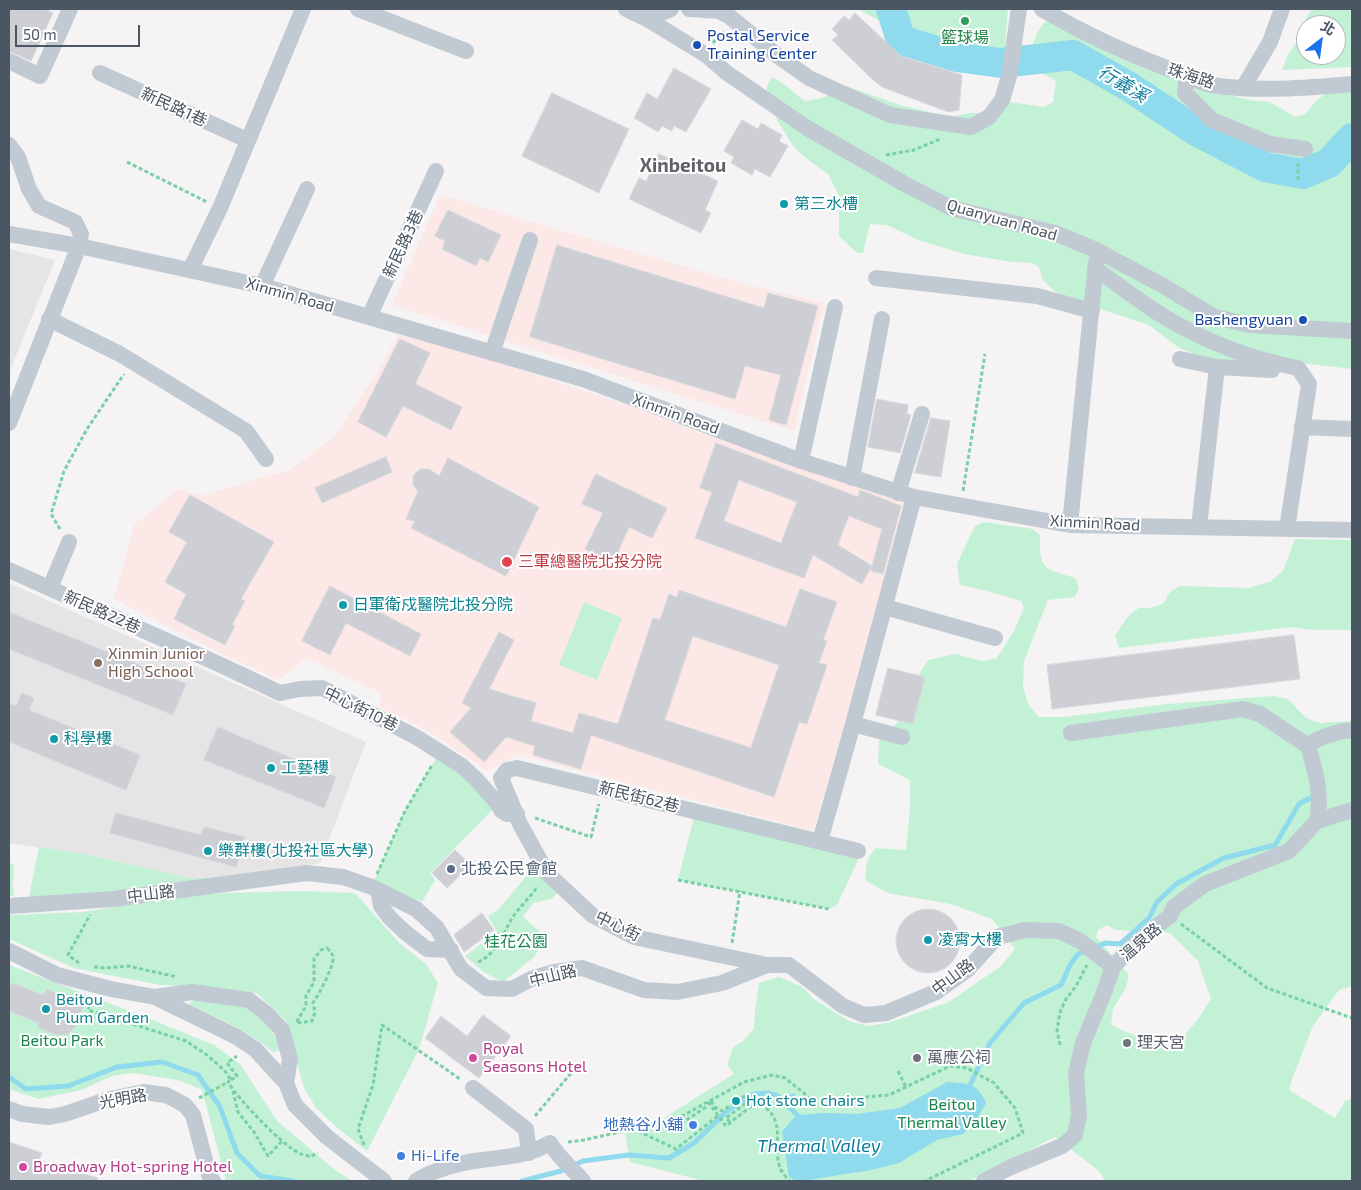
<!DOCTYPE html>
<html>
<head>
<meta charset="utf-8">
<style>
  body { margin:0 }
  #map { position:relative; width:1361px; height:1190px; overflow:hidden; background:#f5f3f3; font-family:"Exo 2","Noto Sans TC",sans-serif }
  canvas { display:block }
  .frame { position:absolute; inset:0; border:10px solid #4a5661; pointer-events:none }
  .north { position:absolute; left:1296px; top:15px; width:50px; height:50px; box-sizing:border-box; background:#fff; border:1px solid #b7bbc0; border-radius:50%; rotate:30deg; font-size:14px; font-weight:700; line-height:20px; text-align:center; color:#4a5661 }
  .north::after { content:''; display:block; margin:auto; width:18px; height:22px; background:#1a73e8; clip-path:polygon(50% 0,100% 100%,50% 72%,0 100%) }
  .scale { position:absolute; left:15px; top:25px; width:125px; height:22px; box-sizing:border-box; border:2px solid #4a5661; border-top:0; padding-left:6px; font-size:15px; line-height:18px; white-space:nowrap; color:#4a5661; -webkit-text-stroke:4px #fff; paint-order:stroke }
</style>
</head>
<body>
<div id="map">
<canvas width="1361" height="1190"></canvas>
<div class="frame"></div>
<div class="north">北</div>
<div class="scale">50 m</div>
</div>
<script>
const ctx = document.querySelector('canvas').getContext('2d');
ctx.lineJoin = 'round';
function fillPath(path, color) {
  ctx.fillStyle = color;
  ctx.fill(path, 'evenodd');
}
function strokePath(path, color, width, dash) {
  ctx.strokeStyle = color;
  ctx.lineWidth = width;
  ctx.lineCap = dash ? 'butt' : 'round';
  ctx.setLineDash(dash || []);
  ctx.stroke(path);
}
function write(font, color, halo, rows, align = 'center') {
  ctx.font = font + ' "Exo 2","Noto Sans TC",sans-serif';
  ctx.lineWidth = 4;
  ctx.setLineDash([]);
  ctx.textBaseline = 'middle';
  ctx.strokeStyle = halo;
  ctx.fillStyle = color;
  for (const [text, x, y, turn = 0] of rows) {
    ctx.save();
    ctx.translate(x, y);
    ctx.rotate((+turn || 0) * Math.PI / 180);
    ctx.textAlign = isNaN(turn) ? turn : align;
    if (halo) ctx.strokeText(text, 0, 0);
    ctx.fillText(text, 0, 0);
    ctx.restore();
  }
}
fillPath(new Path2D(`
  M 9,249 L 55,260 L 9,373 Z
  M 9,583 L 366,742 L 320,863 L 226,877 L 190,878 L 89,855 L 9,843 Z`), '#e6e4e5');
fillPath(new Path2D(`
  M 440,195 L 751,286 L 824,303 L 794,431 L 392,305 Z
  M 400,331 L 641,409 L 703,434 L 909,502 L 813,831 L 519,755 L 487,771 L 430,732 L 378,706 L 382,693 L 320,664 L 305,658 L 279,680 L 224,655 L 114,599 L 134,525 L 178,489 L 201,496 L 292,469 L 335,436 L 388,355 Z`), '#fce8e6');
fillPath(new Path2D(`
  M 858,9 L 1008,9 L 1003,71 L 915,52 L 893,28 Z
  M 1312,9 L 1352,9 L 1352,67 L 1282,70 L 1288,55 L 1297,41 L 1302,26 ZM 1306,25 L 1336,25 L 1336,55 L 1306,55 Z
  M 1046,21 L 1053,21 L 1208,90 L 1250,100 L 1270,102 L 1295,117 L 1305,114 L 1315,102 L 1327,92 L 1352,89 L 1352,369 L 1309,364 L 1246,363 L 1210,360 L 1179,348 L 1149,325 L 1076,301 L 1054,291 L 1043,280 L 1039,267 L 1032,263 L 1012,262 L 964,254 L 918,240 L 887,225 L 870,224 L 863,253 L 857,253 L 839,236 L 839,196 L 828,174 L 807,159 L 794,147 L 777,120 L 766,92 L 768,83 L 772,77 C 785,83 794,93 805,101 L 822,98 L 846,86 L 900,105 L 951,117 L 969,113 L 996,113 L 1009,102 L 1044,107 L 1053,102 L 1056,81 L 1032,68 C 1031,49 1032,36 1046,21 Z
  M 984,522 L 1033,529 L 1040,535 C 1039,570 1043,568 1075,578 L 1079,587 L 1075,597 L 1048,600 L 1024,661 L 1023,687 L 1029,706 L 1039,717 L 1063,717 L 1168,704 L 1273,696 L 1288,699 L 1306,718 L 1320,723 L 1352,721 L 1352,986 L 1339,990 L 1313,1026 L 1292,1079 L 1289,1090 L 1335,1118 L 1345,1101 L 1352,1099 L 1352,1181 L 1105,1181 L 1099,1171 L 1055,1137 L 970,1181 L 704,1181 L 630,1162 L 624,1125 L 659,1121 L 734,1074 L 727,1065 L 733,1047 L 742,1042 L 754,1029 L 755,1010 L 759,983 L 779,977 L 802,987 L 815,1000 L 849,1021 L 869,1026 L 891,1022 L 949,1002 L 1001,966 L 1015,949 L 992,919 L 951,904 L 887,893 L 865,880 L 867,861 L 875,848 L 906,850 L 910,809 L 910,780 L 878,764 L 879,741 L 899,721 L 913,724 L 924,677 L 918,676 L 928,660 L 955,654 L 982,661 L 997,658 L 1014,631 L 1024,608 L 1021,601 L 988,591 L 960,585 L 957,564 L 975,526 ZM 1107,925 L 1116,930 L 1170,933 L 1198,961 L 1211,999 L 1198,1019 L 1175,1047 L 1159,1046 L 1111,1025 L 1113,1009 L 1126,988 L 1129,975 L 1096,937 L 1098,930 Z
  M 1295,539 L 1352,540 L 1352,630 L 1313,630 L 1291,627 L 1119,648 L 1115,635 L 1130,614 L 1139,608 L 1151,608 L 1164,603 L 1169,593 L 1179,586 L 1248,588 L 1270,582 L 1283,571 Z
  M 584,602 L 622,618 L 597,680 L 559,665 Z
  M 440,752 L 498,804 L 430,873 L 435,880 L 422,902 L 374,881 L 405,811 Z
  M 694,817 L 859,858 L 837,905 L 829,909 L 678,880 Z
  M 9,843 L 11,843 L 9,854 L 10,863 L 14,865 L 14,879 L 12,880 L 14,896 L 9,896 Z
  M 39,847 L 89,855 L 190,878 L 226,877 L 226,884 L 29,897 Z
  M 540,860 L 564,888 L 551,899 L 533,903 L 523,917 L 546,937 L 534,957 L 503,982 L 485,973 L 465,956 L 497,932 L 488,916 L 498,910 Z
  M 299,891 L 355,893 L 399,943 L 426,964 L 438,983 L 419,1049 L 367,1151 L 340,1130 L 316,1108 L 304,1088 L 286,1021 L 257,993 L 219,988 L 160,985 L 74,968 L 9,939 L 9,915 L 83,912 L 198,894 Z
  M 9,965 L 140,1015 L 214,1045 L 240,1064 L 277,1121 L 334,1169 L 352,1181 L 226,1181 L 202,1090 L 178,1080 L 133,1073 L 112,1076 L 81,1090 L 39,1099 L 9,1089 Z
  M 195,999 C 210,1001 228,1001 242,1005 C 260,1010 274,1032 280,1048 L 278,1051 L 273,1052 C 249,1031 220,1019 191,1006 L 189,1003 Z`), '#c3f1d5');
fillPath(new Path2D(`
  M 947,1082 C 968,1084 977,1082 986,1103 L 976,1121 L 963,1134 L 937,1140 L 899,1163 L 871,1170 L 802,1181 L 796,1181 L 789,1177 L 782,1132 L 796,1115 L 826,1113 L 856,1114 L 900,1108 Z`), '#90daee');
strokePath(new Path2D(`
  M 1001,63 L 1005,52
  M 1094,948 L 1105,943 L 1120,944 L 1149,918 L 1157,902 L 1176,884 L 1224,858 L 1275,845 L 1299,804 L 1314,796
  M 9,1077 L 26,1089 L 68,1086 L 117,1067 L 162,1062 L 198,1075 L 220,1107 L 237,1153 L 260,1176 L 293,1181
  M 967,1088 L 970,1085 L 990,1043 L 1024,1003 L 1061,985 L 1070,965 L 1078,954 L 1086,951
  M 785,1102 L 793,1096
  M 522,1181 L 561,1171 L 583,1161 L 628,1155 L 669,1158 L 694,1143 L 726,1112 L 753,1094 L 769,1093 L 778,1096 L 801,1119`), '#90daee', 5);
strokePath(new Path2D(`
  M 891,9 L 901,40 L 956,57 L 1001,63 L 1073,55 L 1128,86 L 1196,131 L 1265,167 L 1303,174 L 1329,163 L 1352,138`), '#90daee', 30);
const building = new Path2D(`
  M 9,9 L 45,9 L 53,13 L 31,61 L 9,51 Z
  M 855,13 L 901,56 L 962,75 L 959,110 L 948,112 L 882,87 L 873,80 L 832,40 L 838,35 L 832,29 L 844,16 L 849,20 Z
  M 674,68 L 711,89 L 686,132 L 674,126 L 672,131 L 662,126 L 658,132 L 634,118 L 647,93 L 657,99 Z
  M 552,93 L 629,129 L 599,193 L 522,156 Z
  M 742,120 L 758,129 L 761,123 L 782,135 L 779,141 L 788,146 L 770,177 L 755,169 L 752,175 L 731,163 L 734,157 L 724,151 Z
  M 659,154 L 718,181 L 705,210 L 711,213 L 701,233 L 629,199 L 639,178 L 646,181 Z
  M 448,210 L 501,235 L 488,262 L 480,258 L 476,266 L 442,249 L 445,241 L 435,236 Z
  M 557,245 L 764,308 L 768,293 L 818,306 L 786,425 L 769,420 L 781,375 L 745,366 L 735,399 L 530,337 Z
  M 400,339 L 430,353 L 415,384 L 462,407 L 451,430 L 403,406 L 386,437 L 358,422 Z
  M 877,399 L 908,405 L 907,414 L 911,415 L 900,453 L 868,447 Z
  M 931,418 L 950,421 L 941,477 L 915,473 Z
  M 716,443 L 858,497 L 860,490 L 901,506 L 883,574 L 871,571 L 872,566 L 862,584 L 813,555 L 804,578 L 695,538 L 712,492 L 700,488 ZM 739,480 L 797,502 L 781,543 L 724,521 ZM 849,516 L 882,529 L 872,566 L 838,545 Z
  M 386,457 L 392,472 L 322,503 L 315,488 Z
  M 448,458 L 539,507 L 506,576 L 411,528 L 415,521 L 406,519 L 418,491 L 413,485 L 413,476 L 420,469 L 429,469 L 439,476 Z
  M 596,474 L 667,508 L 652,538 L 629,527 L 613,563 L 585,549 L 603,513 L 582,504 Z
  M 190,495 L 274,542 L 241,599 L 245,601 L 232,625 L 235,626 L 225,645 L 174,619 L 186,594 L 165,582 L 187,542 L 169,532 Z
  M 330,586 L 421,634 L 410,656 L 346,623 L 330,655 L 302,641 Z
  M 800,589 L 837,602 L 823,640 L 827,641 L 819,663 L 827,665 L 807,724 L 799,722 L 774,797 L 591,735 L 581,769 L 533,755 L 535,746 L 506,737 L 484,762 L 450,732 L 471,708 L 462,703 L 499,632 L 514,640 L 489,689 L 536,703 L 531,721 L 573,733 L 579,713 L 618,724 L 653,618 L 660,620 L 669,594 L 677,597 L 679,590 L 786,627 ZM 693,636 L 779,665 L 751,748 L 665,720 Z
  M 9,612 L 186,684 L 173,715 L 9,649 Z
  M 1294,635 L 1300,679 L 1052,709 L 1047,665 Z
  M 888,668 L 925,677 L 913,724 L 876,715 Z
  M 22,693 L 34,698 L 29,710 L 140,755 L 126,790 L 9,742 L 9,703 L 16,706 Z
  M 218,727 L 336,777 L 324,808 L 204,760 Z
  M 116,813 L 201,835 L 204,827 L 245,837 L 236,867 L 110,833 Z
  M 455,850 L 471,865 L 447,888 L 432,873 Z
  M896 941a32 32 0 1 1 64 0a32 32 0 1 1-64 0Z
  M 482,913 L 494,930 L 464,952 L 454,935 Z
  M 12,983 L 43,995 L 47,989 L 57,994 L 56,996 L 83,1006 L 74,1028 L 68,1034 L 56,1035 L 37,1027 L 39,1023 L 9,1011 L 9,991 Z
  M 483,1015 L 511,1036 L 479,1078 L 425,1038 L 441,1016 L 467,1036 Z
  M 9,1142 L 42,1153 L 39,1160 L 98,1178 L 97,1181 L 9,1181 Z`);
fillPath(building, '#cdcfd5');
strokePath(building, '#d7d9de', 1);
strokePath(new Path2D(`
  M 713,43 L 716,39 L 725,38 L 722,31
  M 886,155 L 914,150 L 940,139
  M 127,162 L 207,202
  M 1298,163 L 1298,182
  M 963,491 L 985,354
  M 60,529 L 51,514 L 64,471 L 87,429 L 124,374
  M 535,818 L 591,837 L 599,804
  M 377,874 L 405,811 L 432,765
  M 678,880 L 829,909
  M 1181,924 L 1267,988 L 1352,1018
  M 732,943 L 740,891
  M 327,948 C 330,951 333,954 333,958 C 334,966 318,996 313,1003 L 315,1012 L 312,1021 L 296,1023 L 306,1006 L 306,996 L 314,982 L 314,959 L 321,950 Z
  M 478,962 C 496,954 502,936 511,920 C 518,908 530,898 538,886
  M 79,963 L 68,955 L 90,915
  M 94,967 L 106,968 L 128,966 L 177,977
  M 91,999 L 88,1010 L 186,1041 L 207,1055 L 225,1071 L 231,1080 L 228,1082 C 238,1099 282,1145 299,1153 C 302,1155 307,1155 310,1157 L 318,1153
  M 1060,1045 L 1057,1030 L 1060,1012 L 1066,999 L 1076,986 L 1087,965
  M 898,1071 L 906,1087
  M 231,1080 L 237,1076 L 227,1063 L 237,1056
  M 233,1091 L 238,1112 L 254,1132 L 268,1156 L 283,1140
  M 199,1098 L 228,1082
  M 711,1101 L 716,1108 L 722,1111 L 746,1095
  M 708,1102 L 726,1126 L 750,1107 L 759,1104 C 788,1118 772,1144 780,1168 C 782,1172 786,1177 789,1181
  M 535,1116 L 577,1066
  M 666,1122 L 673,1129 L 706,1107
  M 730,1122 L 726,1118 L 749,1101 L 758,1104
  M 638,1131 L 676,1149 L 718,1116
  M 568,1142 L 584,1140 L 624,1131 L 638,1131 L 675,1120 L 744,1082 L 772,1075 L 785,1078 L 810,1098 L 820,1101 L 889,1095 L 950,1066 L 967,1068 L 994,1083 L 1015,1108 L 1023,1133 L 925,1181
  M 364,1145 L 358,1129 L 373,1085 L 382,1025 L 460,1079`), '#7ad0a6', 3, [4, 2.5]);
strokePath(new Path2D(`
  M 358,9 L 466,51
  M 626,9 L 647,19 L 706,55 L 727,73 L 807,128 L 903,183 L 951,208 L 1055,233 L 1096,250 L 1160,284 L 1215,317 L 1250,325 L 1352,331
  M 689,9 L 720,11
  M 715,9 L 729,16 L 778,56 L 809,78 L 844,94 L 890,115 L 971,127 L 989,117 L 1002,100 L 1009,76 L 1019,9
  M 1042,9 C 1086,35 1135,57 1183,74 C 1192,77 1202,84 1212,85 C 1256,92 1307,88 1352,84
  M 647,19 L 671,9
  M 9,61 L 40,76 L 70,9
  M 100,73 L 247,140
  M 1187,75 L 1185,93 L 1212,120 L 1270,144 L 1305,149
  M 1243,88 L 1270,42 L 1282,9
  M 9,145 L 18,157 L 29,189 L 39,206 L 75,222 L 81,234 L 79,246 L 9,423
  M 9,234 L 79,246 L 262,286 L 583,379 L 801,461 L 914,497 L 1070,525 L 1352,530
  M 190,270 L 220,208 L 303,9
  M 1097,270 C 1119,285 1140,302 1163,316 C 1204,341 1250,359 1298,368 L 1309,384 L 1287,529
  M 876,278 L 1037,296 L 1092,311
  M 262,286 L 307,189
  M 369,317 L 436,171
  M 49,319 L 120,354 L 246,431 L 266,459
  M 492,353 L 530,240
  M 1180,359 L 1217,367 L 1272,370
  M 1302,427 L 1352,429
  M 801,461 L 835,307
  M 852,478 L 882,319
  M 898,493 L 922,414
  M 1070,525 L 1096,262
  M 1199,527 L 1217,367
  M 9,570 L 223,666 L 280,693 L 300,689 L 322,688 L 416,737 L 440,752 L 462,766 L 476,779 L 498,804 L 501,810 L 507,814 L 517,814
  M 50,588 L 69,542
  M 885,607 L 995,638
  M 853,724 L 902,737
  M 1071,733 L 1243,709 L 1260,714 L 1308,746 C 1316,773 1322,793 1317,821
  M 1308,746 C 1317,737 1340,731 1352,730
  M 820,841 L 853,724 L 914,497
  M 378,890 L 381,906 L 390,918 L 406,933 L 427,949 L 451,950
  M 9,906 L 113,899 L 307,873 L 343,877 L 372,887 L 416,909 L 437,928 L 461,969 L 486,988 L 512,989 L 531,979 L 554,972 L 582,968 L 644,990 L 677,992 L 722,983 L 767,965 L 789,965 L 843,1006 L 864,1015 L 886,1013 L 936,992 L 967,970 L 997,937 L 1025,930 L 1059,931 L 1080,941 L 1113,967
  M 9,951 L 57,975 L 111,989 L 155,997 L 235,1036 L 255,1049 L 286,1083 L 295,1105 L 327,1137 L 384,1181
  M 767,965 L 634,937 L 592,915 L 547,873 L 520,824 L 501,778 L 507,770 L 517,768 L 858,851
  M 155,997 L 192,992 L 249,1000 L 267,1014 L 282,1030 L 290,1059 L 286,1083
  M 473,1088 L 526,1129 L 529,1153
  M 9,1109 L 22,1114 L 49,1117 L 65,1114 L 106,1100 L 143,1092 L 166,1095 L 185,1105 L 193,1115 L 209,1175 L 213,1181
  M 416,1181 C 433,1170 461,1162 482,1160 C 506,1157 528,1156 550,1143 C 558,1157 572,1168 583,1181
  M 984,1181 L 1011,1167 L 1062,1146 L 1075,1135 L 1079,1115 L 1076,1073 L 1083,1043 L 1103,995 L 1113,967 L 1134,944 L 1170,916 L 1174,907 L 1205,884 L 1289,851 L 1317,821 L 1352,810`), '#c1cad2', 16);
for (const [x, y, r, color] of [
  [965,21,5,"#2e9e5b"],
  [697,45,5,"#1a4fb4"],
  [784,204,5,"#0f9aa8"],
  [1303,320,5,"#1a4fb4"],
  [507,562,6,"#e0444e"],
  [343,605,5,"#0f9aa8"],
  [98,663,5,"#8d6e63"],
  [54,739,5,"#0f9aa8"],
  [271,768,5,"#0f9aa8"],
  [208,851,5,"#0f9aa8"],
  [451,869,5,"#5c6f8a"],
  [928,940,5,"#0f9aa8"],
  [46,1009,5,"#0f9aa8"],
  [1127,1043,5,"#6b7280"],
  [473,1058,5,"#d1479c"],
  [917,1058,5,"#6b7280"],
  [736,1101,5,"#0f9aa8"],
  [693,1125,5,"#3f7fe0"],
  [401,1156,5,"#3f7fe0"],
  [23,1167,5,"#d1479c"]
]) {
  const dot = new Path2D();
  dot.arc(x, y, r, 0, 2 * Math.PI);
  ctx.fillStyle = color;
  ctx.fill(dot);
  strokePath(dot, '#fff', 2);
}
write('16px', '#164399', '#fff', [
  ["Postal Service",707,36],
  ["Training Center",707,54],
  ["Bashengyuan",1293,320,"right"]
], 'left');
write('16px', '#27864d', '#fff', [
  ["籃球場",965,38]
]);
write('16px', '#4a5661', '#fff', [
  ["珠海路",1191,76,18],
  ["新民路1巷",174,107,25],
  ["Quanyuan Road",1002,220,16],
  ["新民路3巷",403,244,-65],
  ["Xinmin Road",290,295,16],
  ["Xinmin Road",676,414,20],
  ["Xinmin Road",1095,523,3],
  ["新民路22巷",102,612,24],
  ["中心街10巷",361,709,26],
  ["新民街62巷",639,797,14],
  ["中山路",151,894,-7],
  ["中心街",618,926,26],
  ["溫泉路",1141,942,-41],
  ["中山路",553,976,-14],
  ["中山路",953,977,-37],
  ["光明路",123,1099,-10]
]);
write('16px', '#0d838f', '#fff', [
  ["第三水槽",794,204],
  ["日軍衛戍醫院北投分院",353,605],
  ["科學樓",64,739],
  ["工藝樓",281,768],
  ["樂群樓(北投社區大學)",218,851],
  ["凌霄大樓",938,940],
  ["Beitou",56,1000],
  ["Plum Garden",56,1018],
  ["Hot stone chairs",746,1101]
], 'left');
write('16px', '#be3a42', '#fff', [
  ["三軍總醫院北投分院",518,562]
], 'left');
write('16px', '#785e54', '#fff', [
  ["Xinmin Junior",108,654],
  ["High School",108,672]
], 'left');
write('16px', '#4e5e75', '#fff', [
  ["北投公民會館",461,869]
], 'left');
write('16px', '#17864f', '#fff', [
  ["桂花公園",516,942],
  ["Beitou Park",62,1041],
  ["Beitou",952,1105],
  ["Thermal Valley",952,1123]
]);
write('16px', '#5b616d', '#fff', [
  ["理天宮",1137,1043],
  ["萬應公祠",927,1058]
], 'left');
write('16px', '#b23c85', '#fff', [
  ["Royal",483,1049],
  ["Seasons Hotel",483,1067],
  ["Broadway Hot-spring Hotel",33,1167]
], 'left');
write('16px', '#366cbe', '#fff', [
  ["地熱谷小舖",683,1125],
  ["Hi-Life",411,1156,"left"]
], 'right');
write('italic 18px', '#0c7c9b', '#fff', [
  ["行義溪",1123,84,31],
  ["Thermal Valley",819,1146]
]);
write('bold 19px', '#5f6368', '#fff', [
  ["Xinbeitou",683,166]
]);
</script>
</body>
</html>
